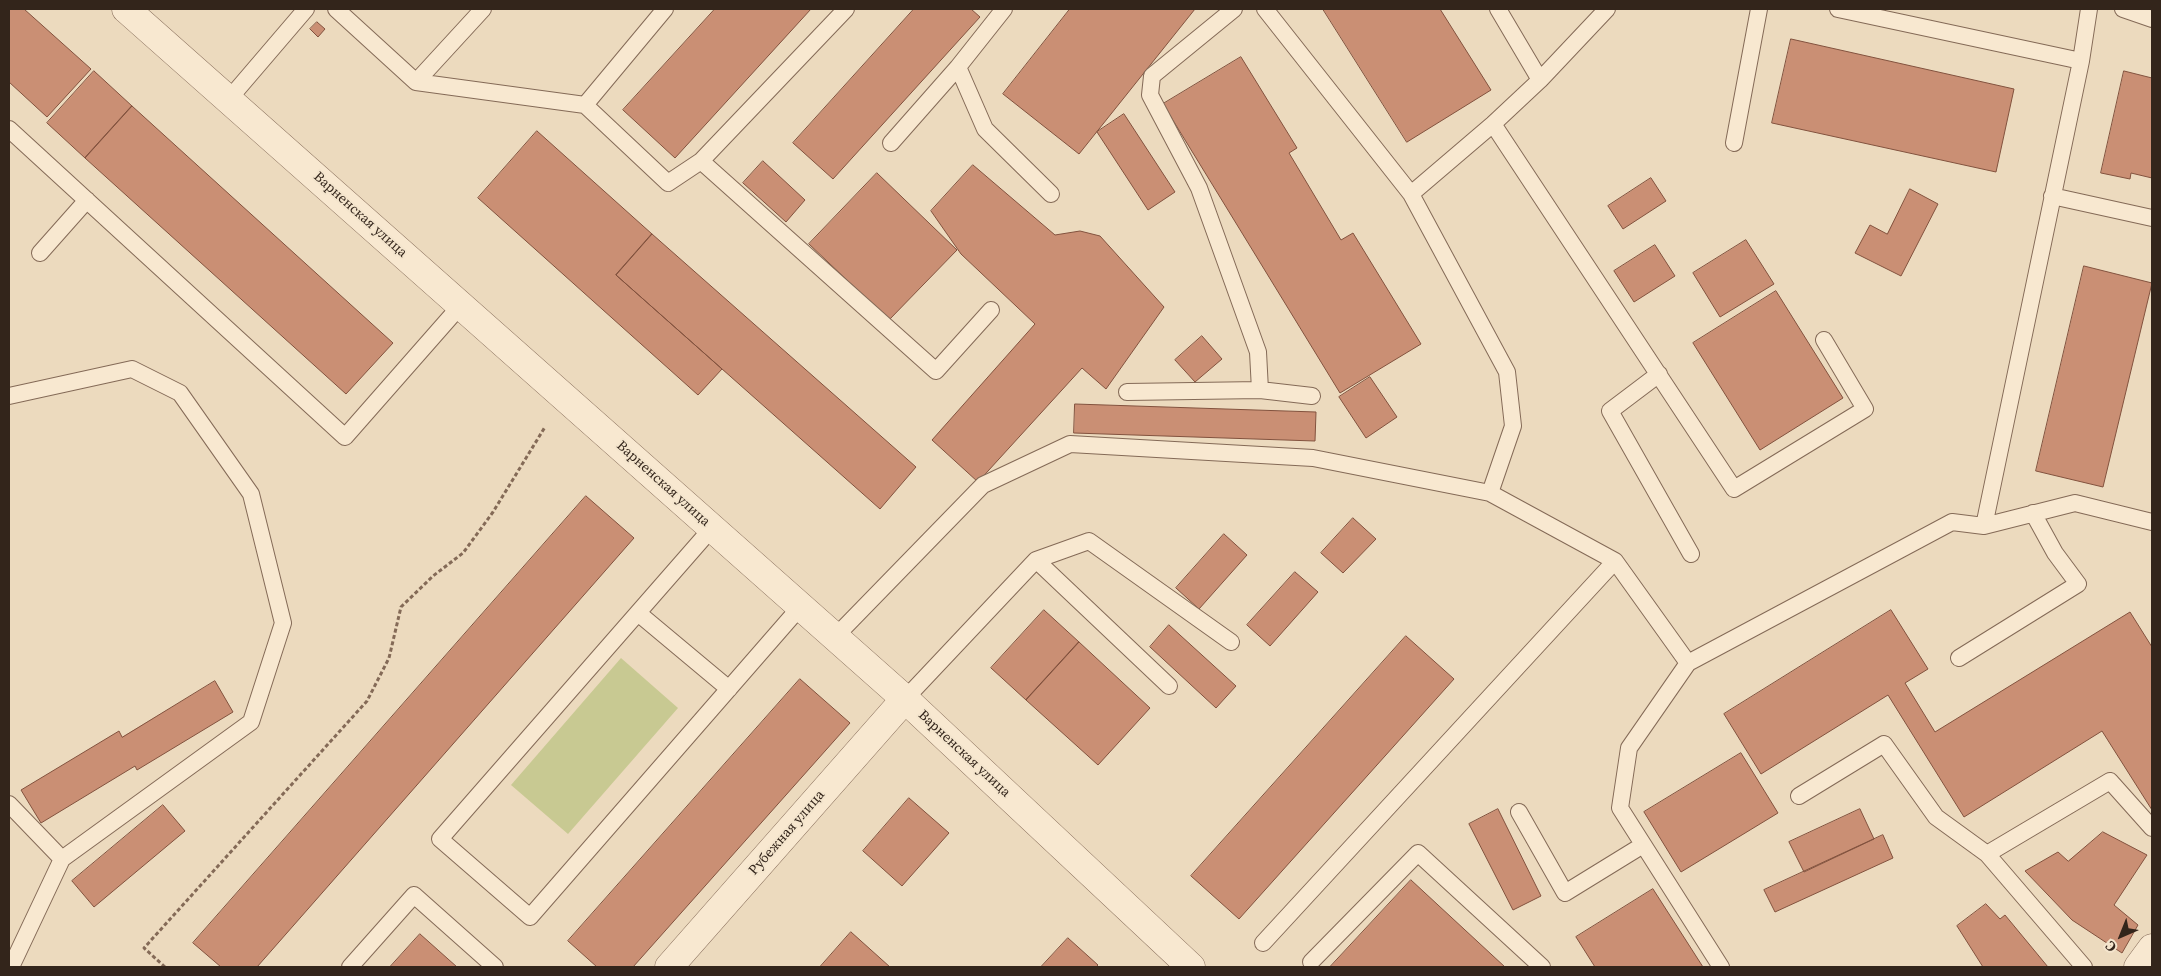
<!DOCTYPE html>
<html>
<head>
<meta charset="utf-8">
<style>
  body { margin:0 }
  #map { position:relative; width:2161px; height:976px; overflow:hidden; background:#ecdabe; font-family:"Source Serif 4",serif }
  canvas { display:block }
  .frame { position:absolute; inset:0; border:10px solid #33251b; pointer-events:none }
  .north { position:absolute; left:2096px; top:911px; width:50px; height:50px; -webkit-text-stroke:4px #f4e5cd; paint-order:stroke; rotate:224deg; font-size:14px; font-weight:700; line-height:20px; text-align:center; color:#33251b }
  .north::after { content:''; display:block; margin:auto; width:18px; height:22px; background:#33251b; clip-path:polygon(50% 0,100% 100%,50% 72%,0 100%) }
</style>
</head>
<body>
<div id="map">
<canvas width="2161" height="976"></canvas>
<div class="frame"></div>
<div class="north">С</div>
</div>
<script>
const ctx = document.querySelector('canvas').getContext('2d');
ctx.lineJoin = 'round';
function fillPath(path, color) {
  ctx.fillStyle = color;
  ctx.fill(path, 'evenodd');
}
function strokePath(path, color, width, dash) {
  ctx.strokeStyle = color;
  ctx.lineWidth = width;
  ctx.lineCap = dash ? 'butt' : 'round';
  ctx.setLineDash(dash || []);
  ctx.stroke(path);
}
function write(font, color, halo, rows, align = 'center') {
  ctx.font = font + ' "Source Serif 4",serif';
  ctx.lineWidth = 4;
  ctx.setLineDash([]);
  ctx.textBaseline = 'middle';
  ctx.strokeStyle = halo;
  ctx.fillStyle = color;
  for (const [text, x, y, turn = 0] of rows) {
    ctx.save();
    ctx.translate(x, y);
    ctx.rotate((+turn || 0) * Math.PI / 180);
    ctx.textAlign = isNaN(turn) ? turn : align;
    if (halo) ctx.strokeText(text, 0, 0);
    ctx.fillText(text, 0, 0);
    ctx.restore();
  }
}
fillPath(new Path2D(`
  M 621,658 L 678,708 L 568,834 L 511,785 Z`), '#c8c992');
const building = new Path2D(`
  M 9,9 L 24,9 L 91,69 L 47,117 L 9,82 Z
  M 715,9 L 811,9 L 675,158 L 623,110 Z
  M 914,9 L 971,9 L 980,17 L 833,179 L 793,143 Z
  M 1070,9 L 1195,9 L 1079,154 L 1003,94 Z
  M 1323,9 L 1440,9 L 1491,90 L 1407,142 Z
  M 317,22 L 325,29 L 318,37 L 310,29 Z
  M 1791,39 L 2014,89 L 1996,172 L 1772,123 Z
  M 1241,57 L 1297,148 L 1289,153 L 1341,240 L 1353,233 L 1421,344 L 1340,393 L 1163,104 Z
  M 94,71 L 132,106 L 85,158 L 47,123 Z
  M 2124,71 L 2152,78 L 2152,178 L 2131,173 L 2130,179 L 2101,173 Z
  M 132,106 L 393,343 L 346,394 L 85,158 Z
  M 1124,114 L 1175,192 L 1148,210 L 1097,132 Z
  M 537,131 L 652,234 L 616,275 L 722,369 L 698,395 L 478,198 Z
  M 763,161 L 805,200 L 786,222 L 743,183 Z
  M 973,165 L 1055,235 L 1080,231 L 1100,236 L 1164,307 L 1106,389 L 1082,368 L 978,482 L 932,440 L 1035,324 L 961,254 L 931,211 Z
  M 877,173 L 957,250 L 889,320 L 809,244 Z
  M 1651,178 L 1666,201 L 1623,229 L 1608,206 Z
  M 1910,189 L 1938,204 L 1901,276 L 1855,253 L 1870,225 L 1887,234 Z
  M 652,234 L 916,467 L 880,509 L 616,275 Z
  M 1746,240 L 1774,284 L 1720,317 L 1693,273 Z
  M 1655,245 L 1675,276 L 1634,302 L 1614,271 Z
  M 2084,266 L 2152,283 L 2103,487 L 2036,471 Z
  M 1776,291 L 1843,398 L 1760,450 L 1693,343 Z
  M 1202,336 L 1222,359 L 1195,382 L 1175,360 Z
  M 1370,377 L 1397,417 L 1366,438 L 1339,397 Z
  M 1075,404 L 1316,412 L 1315,441 L 1074,433 Z
  M 586,496 L 634,538 L 257,967 L 221,967 L 193,943 Z
  M 1353,518 L 1376,539 L 1343,573 L 1321,553 Z
  M 1224,534 L 1247,555 L 1199,609 L 1176,588 Z
  M 1295,572 L 1318,592 L 1270,646 L 1247,625 Z
  M 1044,610 L 1079,642 L 1026,700 L 991,668 Z
  M 1891,610 L 1928,669 L 1905,683 L 1935,732 L 2130,612 L 2152,647 L 2152,810 L 2102,731 L 1964,817 L 1888,695 L 1761,774 L 1724,714 Z
  M 1169,625 L 1236,686 L 1216,708 L 1150,647 Z
  M 1406,636 L 1454,679 L 1239,919 L 1191,876 Z
  M 1079,642 L 1150,708 L 1098,765 L 1026,700 Z
  M 800,679 L 850,723 L 633,967 L 597,967 L 568,941 Z
  M 215,681 L 233,712 L 137,770 L 135,766 L 41,823 L 21,790 L 119,731 L 122,737 Z
  M 1741,753 L 1778,813 L 1681,872 L 1644,812 Z
  M 909,798 L 949,833 L 902,886 L 863,851 Z
  M 163,805 L 185,831 L 94,907 L 72,881 Z
  M 1498,809 L 1541,896 L 1513,910 L 1469,824 Z
  M 1860,809 L 1874,839 L 1804,872 L 1789,842 Z
  M 2103,832 L 2147,855 L 2114,905 L 2138,925 L 2122,953 L 2072,920 L 2025,871 L 2058,852 L 2068,861 Z
  M 1883,835 L 1893,858 L 1775,912 L 1764,890 Z
  M 1411,880 L 1505,967 L 1330,967 Z
  M 1653,889 L 1703,967 L 1595,967 L 1576,937 Z
  M 1986,904 L 2000,919 L 2005,915 L 2048,967 L 1983,967 L 1957,926 Z
  M 851,932 L 890,967 L 820,967 Z
  M 420,934 L 457,967 L 390,967 Z
  M 1068,938 L 1098,965 L 1096,967 L 1041,967 Z`);
fillPath(building, '#ca8f74');
strokePath(building, '#82523e', 1);
const lane = new Path2D(`
  M 336,9 L 416,82 L 585,105
  M 665,9 L 585,105 L 668,183 L 701,161
  M 846,9 L 701,161 L 936,371 L 991,310
  M 1004,9 L 958,67 L 985,129 L 1051,194
  M 1234,9 L 1152,76 L 1150,95 L 1199,188 L 1258,352 L 1260,390
  M 1265,9 L 1411,194
  M 1498,9 L 1540,80
  M 1838,9 L 2081,61
  M 2123,9 L 2152,19
  M 416,82 L 483,9
  M 229,99 L 306,9
  M 1493,124 L 1734,489 L 1865,409 L 1824,340
  M 9,129 L 345,437 L 461,305
  M 891,143 L 958,67
  M 1734,143 L 1759,9
  M 2052,196 L 2152,218
  M 40,253 L 87,200
  M 1659,374 L 1610,411 L 1691,554
  M 1127,392 L 1260,390 L 1312,396
  M 9,396 L 132,369 L 180,393 L 251,494 L 283,623 L 251,722 L 62,859 L 11,967
  M 1490,493 L 1513,426 L 1507,372 L 1411,194 L 1493,124 L 1540,80 L 1607,9
  M 1984,526 L 2081,61 L 2089,9
  M 712,528 L 440,839 L 530,917 L 801,606
  M 1036,560 L 1169,686
  M 638,613 L 729,689
  M 835,637 L 983,485 L 1070,444 L 1313,458 L 1490,493 L 1615,561 L 1688,663 L 1952,522 L 1984,526 L 2075,503 L 2152,522
  M 1959,658 L 2078,584 L 2055,553 L 2033,513
  M 1688,663 L 1629,748 L 1620,808 L 1721,967
  M 905,699 L 1036,560 L 1089,541 L 1231,642
  M 1799,796 L 1884,744 L 1936,817 L 1987,854 L 2084,967
  M 9,804 L 62,859
  M 1519,812 L 1565,893 L 1643,845
  M 1987,854 L 2110,781 L 2152,828
  M 1263,943 L 1615,561
  M 1311,962 L 1418,853 L 1542,967
  M 350,967 L 414,895 L 495,967`);
const street = new Path2D(`
  M 126,9 L 905,699 L 1191,967
  M 669,967 L 905,699
  M 2138,967 L 2152,948`);
strokePath(lane, '#846a57', 18);
strokePath(street, '#846a57', 29);
strokePath(new Path2D(`
  M 165,967 L 144,948 L 367,701 L 389,658 L 401,607 L 433,576 L 463,553 L 493,512 L 545,427`), '#846a57', 3, [4, 2.5]);
strokePath(lane, '#f8e8d0', 16);
strokePath(street, '#f8e8d0', 28);
write('14px', '#33251b', '#f4e5cd', [
  ["Варненская улица",360,215,42],
  ["Варненская улица",663,484,42],
  ["Варненская улица",964,754,43],
  ["Рубежная улица",787,833,-49]
]);
</script>
</body>
</html>
